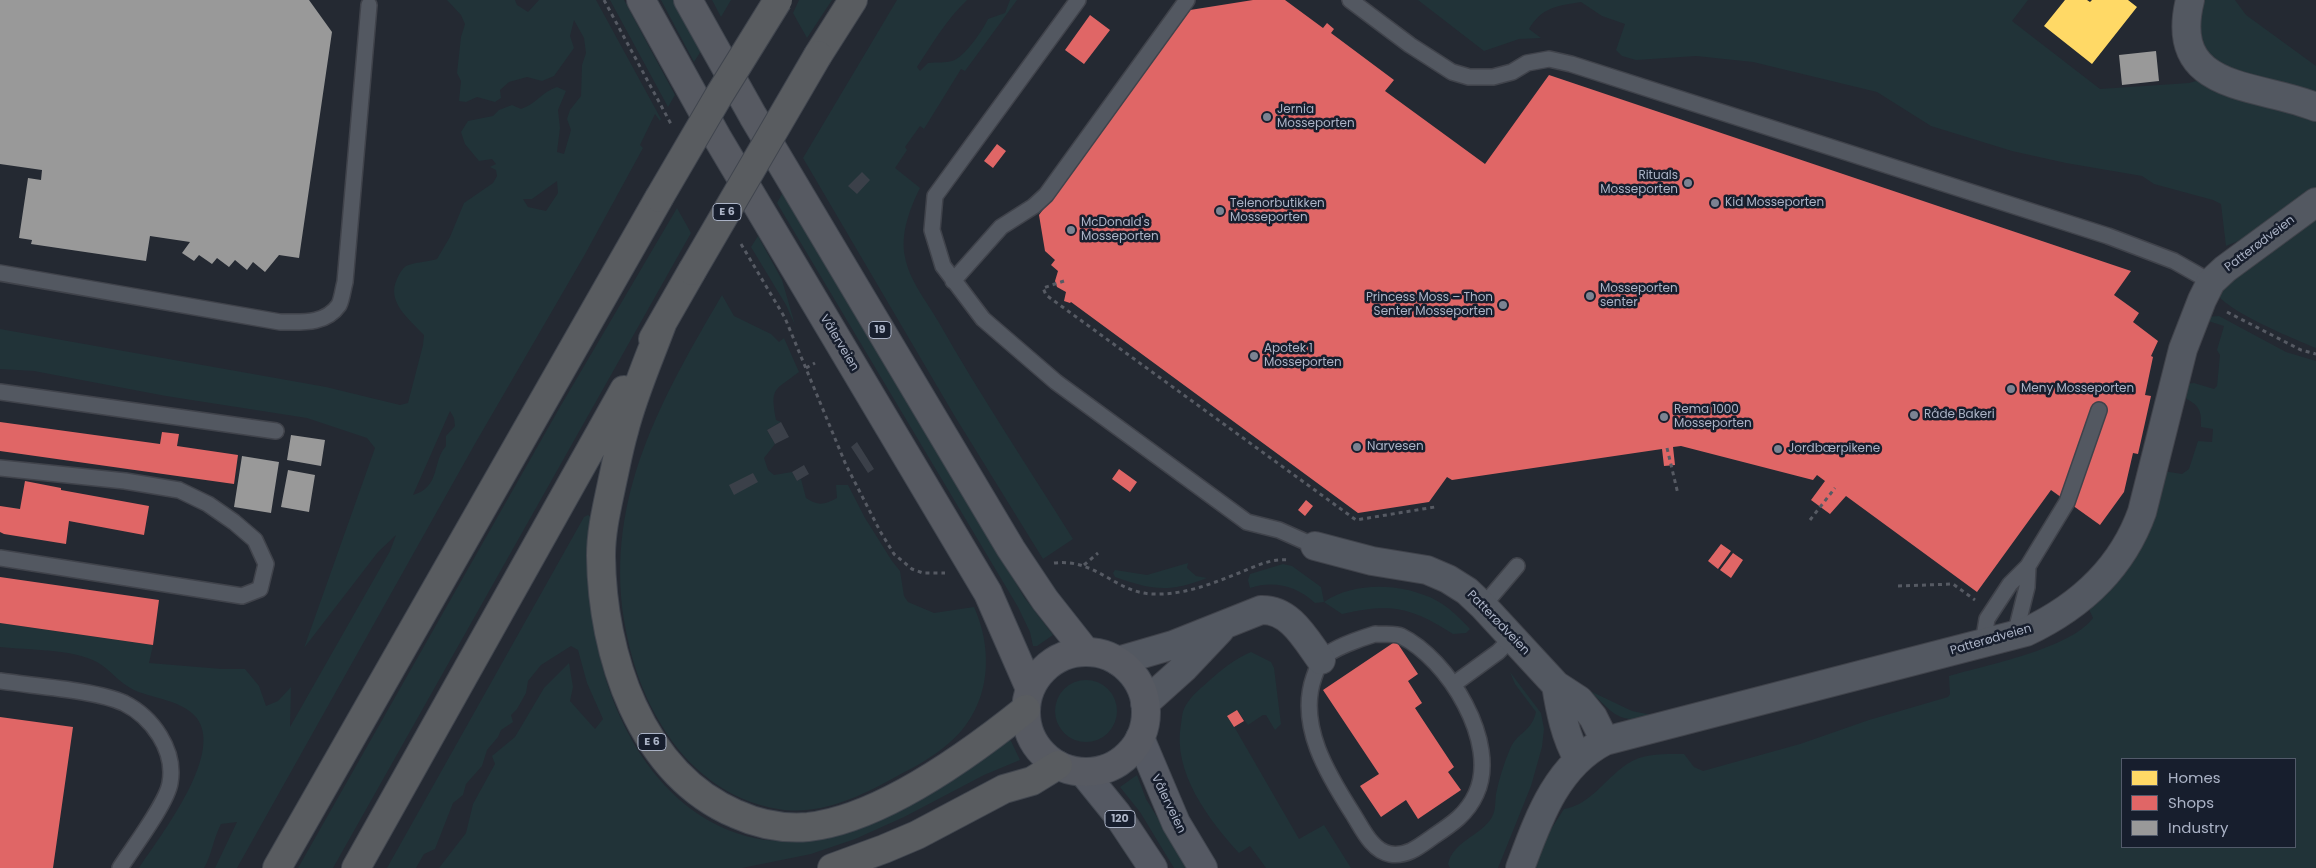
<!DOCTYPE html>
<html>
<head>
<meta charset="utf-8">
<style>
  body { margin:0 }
  #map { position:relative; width:2316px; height:868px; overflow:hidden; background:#242932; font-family:Poppins,sans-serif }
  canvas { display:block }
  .legend { position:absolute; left:2121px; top:758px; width:175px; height:90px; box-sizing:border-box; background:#171e2d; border:1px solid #525a6a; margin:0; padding:6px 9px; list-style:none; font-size:15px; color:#abb3c6 }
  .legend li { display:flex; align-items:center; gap:10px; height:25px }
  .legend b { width:25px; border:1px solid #525a6a }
</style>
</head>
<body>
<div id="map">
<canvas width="2316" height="868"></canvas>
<ul class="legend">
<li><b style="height:14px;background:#ffd966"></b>Homes</li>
<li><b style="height:14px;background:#e06666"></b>Shops</li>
<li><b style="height:14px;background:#999"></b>Industry</li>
</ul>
</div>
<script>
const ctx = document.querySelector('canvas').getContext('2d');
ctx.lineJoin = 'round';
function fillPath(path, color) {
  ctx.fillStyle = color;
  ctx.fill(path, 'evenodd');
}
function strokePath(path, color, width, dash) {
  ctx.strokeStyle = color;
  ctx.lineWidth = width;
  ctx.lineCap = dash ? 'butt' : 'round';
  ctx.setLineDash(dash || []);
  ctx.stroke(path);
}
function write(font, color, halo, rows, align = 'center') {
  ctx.font = font + ' Poppins,sans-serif';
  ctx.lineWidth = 5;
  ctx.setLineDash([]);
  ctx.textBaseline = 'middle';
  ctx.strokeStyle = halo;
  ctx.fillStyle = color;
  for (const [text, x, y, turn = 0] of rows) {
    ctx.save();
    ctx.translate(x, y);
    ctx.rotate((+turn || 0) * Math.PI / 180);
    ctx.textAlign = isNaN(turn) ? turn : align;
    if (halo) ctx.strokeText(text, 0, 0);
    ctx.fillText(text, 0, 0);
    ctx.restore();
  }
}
fillPath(new Path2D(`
  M 447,0 L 515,0 L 517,5 L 528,12 L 539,0 L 596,0 L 661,119 L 660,121 L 655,114 L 640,145 L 643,148 L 584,256 L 476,442 L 237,868 L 215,868 L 237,822 L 221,824 C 213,839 212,855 204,868 L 139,868 C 159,837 230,748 193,714 C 178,700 152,698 134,690 C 119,683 111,670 97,662 C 72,649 29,650 0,647 L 0,623 L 153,645 L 149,663 L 222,669 L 245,669 L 259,686 L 266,706 L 278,701 L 291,687 L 290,727 L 390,551 L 396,535 L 378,552 L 304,648 L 375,448 L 367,438 L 307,418 L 166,396 L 34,371 L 0,369 L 0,329 L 326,387 L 400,405 L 408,403 L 423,345 L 424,335 C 409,319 386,302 397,279 C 399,274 402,269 406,266 C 414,262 428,262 437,259 L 450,237 L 464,203 L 493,183 L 497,176 L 496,170 L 490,167 L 496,164 L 492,159 L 479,161 L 465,144 L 461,132 L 468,121 L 493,116 L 499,110 L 512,105 L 521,109 C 536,104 542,92 557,87 L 566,91 L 558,110 L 560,128 L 557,152 L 564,154 L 571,130 L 567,119 L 570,110 L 581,96 L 582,65 L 586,53 L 584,38 L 574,20 L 570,36 L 574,48 L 554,76 L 542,81 L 527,77 L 509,82 L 500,90 L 501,98 L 495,102 L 477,97 L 466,102 L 459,101 L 461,81 L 457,73 L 461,37 L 465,24 L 461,15 ZM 557,181 L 558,193 L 546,211 L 528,207 L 523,199 L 532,199 ZM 450,411 L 454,418 L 455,426 L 446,436 L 446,446 C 432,461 441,487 413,495 Z
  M 610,0 L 624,0 L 675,95 L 668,107 Z
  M 661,0 L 673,0 L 701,51 L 694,62 Z
  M 712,0 L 731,0 L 721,17 Z
  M 799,0 L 832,0 L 807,38 L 793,13 Z
  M 897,0 L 967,0 C 946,20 933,43 917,67 L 920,71 L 928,63 C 936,62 946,63 952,61 C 964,58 983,30 988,19 L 1005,13 L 1010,0 L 1017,0 L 965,71 L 961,69 L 924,129 L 920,126 L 905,147 L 907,150 L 895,168 L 920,188 C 910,208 900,234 905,257 C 909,280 927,302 938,321 C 980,395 1028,467 1073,539 L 1043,559 L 954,415 L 803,158 Z
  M 1418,0 L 2028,0 L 2012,21 L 2100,89 L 2189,83 L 2203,79 L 2316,118 L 2316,189 L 2248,237 L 2226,246 L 2221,204 L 2213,200 L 2154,184 L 2142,176 L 2066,163 L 2012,151 L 1931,126 L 1877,92 L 1753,62 L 1696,56 L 1636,60 L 1622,56 L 1616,50 L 1625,24 L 1602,16 L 1581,2 C 1557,6 1542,7 1529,29 L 1541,38 L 1519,39 L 1484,51 Z
  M 2200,0 L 2235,0 L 2246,15 L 2316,66 L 2316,98 L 2219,67 L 2201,50 L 2197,11 Z
  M 783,192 L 1024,597 L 1053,635 L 1037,646 L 1033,646 L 1030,632 L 1018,607 L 777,203 Z
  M 677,208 L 691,233 L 333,868 L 298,868 L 560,407 Z
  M 2316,213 L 2316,348 C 2296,340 2227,311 2217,294 L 2225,283 Z
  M 758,236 L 782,280 L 795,325 L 786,305 L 751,247 Z
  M 722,295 L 734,316 L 771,334 L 779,342 L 784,338 L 799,372 C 774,391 770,387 776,420 L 781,422 L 767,430 L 775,444 L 764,458 L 768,470 L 774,475 L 792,472 L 797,481 L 801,479 L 806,498 C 818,506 824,505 837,498 L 836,485 L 848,485 L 865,518 L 892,561 L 900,571 L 904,596 L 908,602 L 934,613 L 974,607 C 996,656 989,714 943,748 C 927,761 908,770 890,780 C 857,798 817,816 778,809 C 728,801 687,768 662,726 C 642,694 630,657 624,620 C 605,496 662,398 722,295 Z
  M 2219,316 L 2286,352 L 2316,361 L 2316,868 L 1535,868 L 1546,837 L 1564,809 C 1590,805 1605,779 1627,764 C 1643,753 1664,754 1684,754 L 1694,767 L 1703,771 L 1800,744 L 1869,720 L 1948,697 L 1950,694 L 1949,676 C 1986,665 2070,649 2093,618 L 2088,607 L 2163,471 L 2182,474 L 2189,469 L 2198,441 L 2212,442 L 2213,429 L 2201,427 C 2202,410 2199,405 2183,397 L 2185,384 L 2194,383 L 2214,389 L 2217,386 L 2220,355 L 2217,350 L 2224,326 L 2205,320 L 2206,317 ZM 2122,759 L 2295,759 L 2295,847 L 2122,847 Z
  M 588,515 L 593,519 C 592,556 589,594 595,632 C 609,723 665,825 765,840 C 791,843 843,831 869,823 C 880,819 891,811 902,806 C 940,786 976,768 1007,739 L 1011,741 L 1020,760 L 984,775 L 904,817 L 855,839 L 811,854 L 742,868 L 439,868 L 466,833 L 473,804 L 495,764 L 492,756 L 515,737 L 544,688 L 569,663 L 573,687 L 570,701 L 595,729 L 603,719 L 587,683 L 578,650 L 571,646 L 541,665 L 528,681 L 526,693 L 517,709 L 511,715 L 513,722 L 501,730 L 498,737 L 487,750 L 482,766 L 466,784 L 463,795 L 453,803 L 435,849 L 424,854 L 416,868 L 387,868 L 584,517 Z
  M 1188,563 L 1187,568 L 1196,576 L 1207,578 C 1168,593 1153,590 1115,577 L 1113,573 L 1115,570 L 1147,575 Z
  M 1283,564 L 1292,566 L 1321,587 L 1324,602 C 1351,583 1394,583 1424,595 C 1443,601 1457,615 1470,629 L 1466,633 L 1453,634 C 1411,607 1391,603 1342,614 L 1324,602 L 1315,603 C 1297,586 1274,580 1250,588 L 1248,580 L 1250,574 Z
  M 1251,652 L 1271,662 L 1274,668 L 1281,724 L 1275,730 L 1266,715 L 1263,715 L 1248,725 L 1237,710 L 1228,716 L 1299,839 L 1324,825 L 1351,868 L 1266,868 L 1250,846 L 1239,853 C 1209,820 1172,772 1181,724 C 1182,718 1182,711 1186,705 C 1192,695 1201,688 1210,680 C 1222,669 1235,659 1251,652 Z
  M 1510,672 L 1541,713 L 1544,729 L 1542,747 L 1531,786 L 1498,868 L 1450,868 L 1448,864 C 1453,841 1481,836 1492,817 C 1496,810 1495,801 1496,794 C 1499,779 1504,763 1510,749 C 1517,732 1531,733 1536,712 L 1515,684 Z
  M1055 711a31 31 0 1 1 62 0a31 31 0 1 1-62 0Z
  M 1590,691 L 1632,711 L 1656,716 C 1618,724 1616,716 1590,691 Z
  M 1137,775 L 1146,799 L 1188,868 L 1174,868 L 1140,812 L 1120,787 Z`), '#213338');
fillPath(new Path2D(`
  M 2065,0 L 2087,0 L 2090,2 L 2092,0 L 2128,0 L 2137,7 L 2092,64 L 2044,26 Z`), '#ffd966');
fillPath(new Path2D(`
  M 1253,0 L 1285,0 L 1323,28 L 1327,23 L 1334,29 L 1331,33 L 1394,80 L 1385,91 L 1485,164 L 1549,75 L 2131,271 L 2114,295 L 2139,313 L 2133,322 L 2158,341 L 2151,356 L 2153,357 L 2145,395 L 2151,396 L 2138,454 L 2133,453 L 2124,492 L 2100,525 L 2051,490 L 1977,592 L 1846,496 L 1830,514 L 1811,500 L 1825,481 L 1817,475 L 1813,480 L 1681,446 L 1673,447 L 1675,465 L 1664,466 L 1662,449 L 1452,480 L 1447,477 L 1429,502 L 1358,513 L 1071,302 L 1070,303 L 1064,301 L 1066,292 L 1057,287 L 1055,281 L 1058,271 L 1051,265 L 1055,260 L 1045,251 L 1039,215 L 1190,10 Z
  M 1090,15 L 1110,30 L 1084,64 L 1065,50 Z
  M 997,144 L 1006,151 L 993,168 L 984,161 Z
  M 0,422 L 160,444 L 162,432 L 179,434 L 177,446 L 238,455 L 234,484 L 0,451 Z
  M 1119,469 L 1137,482 L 1130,492 L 1112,479 Z
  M 25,481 L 61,488 L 61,490 L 149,506 L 144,535 L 69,521 L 66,544 L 4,534 L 0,532 L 0,506 L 20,509 Z
  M 1306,500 L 1313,506 L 1305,516 L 1298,510 Z
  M 1721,544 L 1731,551 L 1718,569 L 1708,561 Z
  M 1733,553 L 1743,560 L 1731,578 L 1720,570 Z
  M 0,577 L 159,600 L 153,645 L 0,623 Z
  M 1396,641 L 1418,674 L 1408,681 L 1422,703 L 1415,708 L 1454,767 L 1448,772 L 1461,790 L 1418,819 L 1406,800 L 1381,817 L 1360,786 L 1379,774 L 1323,690 Z
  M 1237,710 L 1244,721 L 1234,727 L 1227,716 Z
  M 0,717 L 73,727 L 53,868 L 0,868 Z`), '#e06666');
fillPath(new Path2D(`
  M 0,0 L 309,0 L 332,32 L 299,258 L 279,255 L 265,272 L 253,262 L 247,270 L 235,260 L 229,267 L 217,258 L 212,264 L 199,255 L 194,261 L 182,253 L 190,242 L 150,236 L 146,261 L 31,244 L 32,240 L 19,238 L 28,178 L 41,180 L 42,170 L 0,164 Z
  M 2156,51 L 2159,81 L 2122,85 L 2119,55 Z
  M 291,435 L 325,440 L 321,466 L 287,460 Z
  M 242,456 L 279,462 L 271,513 L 234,507 Z
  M 288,470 L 315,475 L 309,512 L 281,507 Z`), '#999');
fillPath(new Path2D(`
  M 862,172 L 870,180 L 857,194 L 848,186 Z
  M 781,422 L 789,437 L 775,444 L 767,430 Z
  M 857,442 L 874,469 L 868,473 L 851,447 Z
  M 804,465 L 809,474 L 797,481 L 792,472 Z
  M 753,473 L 758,482 L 734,495 L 729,485 Z`), '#3b4049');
const service = new Path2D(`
  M 1078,0 L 935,196 L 932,230 L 943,266 L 983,319 L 1056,382 L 1247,522 L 1279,530 L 1315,546
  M 1350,0 L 1410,45 L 1452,72 L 1469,77 L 1493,77 L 1512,72 L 1527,63 L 1549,59 L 1571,64 L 2108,236 L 2174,261 L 2211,282
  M 0,273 L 280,322 C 301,322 325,325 339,305 C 342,299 343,289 345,282 L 369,5
  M 953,281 L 1001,227 L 1034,206 L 1046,195 L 1187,0
  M 0,392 L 276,431
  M 0,468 L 125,481 L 179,490 L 208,504 L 234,522 L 255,540 L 266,564 L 260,589 L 242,596 L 0,558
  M 1483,606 L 1517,566
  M 1375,634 C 1383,635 1395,633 1401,636 C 1448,659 1500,743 1476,794 C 1467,814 1452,824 1434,836 C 1421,845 1408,857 1390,854 C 1372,851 1362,828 1353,814 C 1328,775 1297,725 1314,677 C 1316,672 1318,664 1321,660 C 1329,649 1362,638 1375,634 Z
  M 2015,635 L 2027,587 L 2028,566
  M 1983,643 L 1987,619 L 2010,584 L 2028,566 L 2067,502 L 2099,410
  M 0,681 C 32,686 96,690 124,703 C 152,717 176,750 170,783 C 167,803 132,849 120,868
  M 1454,684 L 1498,652 L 1513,637`);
const minor = new Path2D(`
  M 2190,0 C 2167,93 2258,83 2316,107
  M 1315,546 L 1372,561 L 1427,570 L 1448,579 L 1467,591 L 1483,606 L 1556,685 L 1579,700 L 1593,717 L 1605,741
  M 1118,661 L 1173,645 L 1261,610 C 1290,609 1305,638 1321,660
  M 1556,685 C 1560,710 1565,736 1578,759
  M 1145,703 L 1185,667 L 1220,630
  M 1520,868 C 1538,820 1556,766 1605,741 L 2026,632 C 2079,607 2122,568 2142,512 L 2183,349 L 2202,300 L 2211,282 L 2225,269 L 2316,202`);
const primary = new Path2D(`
  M 1140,738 L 1176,823 L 1203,868
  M 1083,772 L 1117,814 L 1153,868`);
const trunk = new Path2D(`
  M 641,0 L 718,139 L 988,593 L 1030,689
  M 688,0 L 753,116 L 1011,549 L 1045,600 L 1086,652
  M1026 712a60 60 0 1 1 120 0a60 60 0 1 1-120 0Z`);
const motorway = new Path2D(`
  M 818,55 L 853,0
  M 662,324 C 649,359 633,395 624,431 C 619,448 616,465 612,483 C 607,507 601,531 601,556 C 602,654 640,773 736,814 C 758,824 783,829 808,827 C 881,819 970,754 1026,709
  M 653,339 L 692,271
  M 277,868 L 659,198
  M 356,868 L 624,390
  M 832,868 L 884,849 L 917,835 L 1004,789 L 1032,781 L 1058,765`);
strokePath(service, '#40434b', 18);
strokePath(minor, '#40434b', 30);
strokePath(primary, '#41464f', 30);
strokePath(trunk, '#40454e', 30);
strokePath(motorway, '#40454e', 30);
strokePath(new Path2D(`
  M 604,0 L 671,124
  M 741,244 L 785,318 L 846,465 L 880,531 L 894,554 L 912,569 L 923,573 L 945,573
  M 1064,281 L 1043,288 L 1046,295 L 1356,520 L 1435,507
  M 2227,312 L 2301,350 L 2316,354
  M 806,368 L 815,363
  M 1667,448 L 1678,494
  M 1810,520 L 1835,488
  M 1054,563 C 1097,558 1116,594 1154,594 C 1184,595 1211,584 1239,573 C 1256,566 1271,558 1290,560
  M 1084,565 L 1098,553
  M 1898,586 L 1953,584 L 1975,600`), '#565a63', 3, [4, 4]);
strokePath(service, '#535861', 15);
strokePath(minor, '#535861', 28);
strokePath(primary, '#555963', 28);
strokePath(trunk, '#575a62', 28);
strokePath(motorway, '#595c60', 28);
const motorwayBridge = new Path2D(`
  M 659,198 L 718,97 L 778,0
  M 692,271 L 818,55`);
strokePath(motorwayBridge, '#40454e', 30, []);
strokePath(motorwayBridge, '#595c60', 28);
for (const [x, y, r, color] of [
  [1267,117,5,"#7c8392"],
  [1688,183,5,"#7c8392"],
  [1715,203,5,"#7c8392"],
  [1220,211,5,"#7c8392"],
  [1071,230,5,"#7c8392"],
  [1590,296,5,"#7c8392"],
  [1503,305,5,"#7c8392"],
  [1254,356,5,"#7c8392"],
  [2011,389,5,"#7c8392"],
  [1914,415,5,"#7c8392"],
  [1664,417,5,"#7c8392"],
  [1357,447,5,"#7c8392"],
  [1778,449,5,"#7c8392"]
]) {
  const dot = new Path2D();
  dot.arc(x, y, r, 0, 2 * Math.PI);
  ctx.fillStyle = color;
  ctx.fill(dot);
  strokePath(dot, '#171e2d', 2);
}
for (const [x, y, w] of [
  [727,212,28],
  [880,330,22],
  [652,742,28],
  [1120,819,30]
]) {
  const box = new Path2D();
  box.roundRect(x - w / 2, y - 8.5, w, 17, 4);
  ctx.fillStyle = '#171e2d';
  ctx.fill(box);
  strokePath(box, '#abb3c6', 1);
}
write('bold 11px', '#abb3c6', null, [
  ["E 6",727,212],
  ["19",880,330],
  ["E 6",652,742],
  ["120",1120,819]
]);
write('12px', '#abb3c6', '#171e2d', [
  ["Jernia",1277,110],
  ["Mosseporten",1277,124],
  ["Rituals",1678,176,"right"],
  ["Mosseporten",1678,190,"right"],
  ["Kid Mosseporten",1725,203],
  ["Telenorbutikken",1230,204],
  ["Mosseporten",1230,218],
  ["McDonald's",1081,223],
  ["Mosseporten",1081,237],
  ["Mosseporten",1600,289],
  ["senter",1600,303],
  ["Princess Moss – Thon",1493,298,"right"],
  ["Senter Mosseporten",1493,312,"right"],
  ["Apotek 1",1264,349],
  ["Mosseporten",1264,363],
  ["Meny Mosseporten",2021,389],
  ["Rema 1000",1674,410],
  ["Mosseporten",1674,424],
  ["Råde Bakeri",1924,415],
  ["Narvesen",1367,447],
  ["Jordbærpikene",1788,449]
], 'left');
write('12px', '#abb3c6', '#171e2d', [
  ["Patterødveien",2260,244,-37],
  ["Vålerveien",839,343,59],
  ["Patterødveien",1498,623,46],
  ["Patterødveien",1991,640,-16],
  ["Vålerveien",1168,804,64]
]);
</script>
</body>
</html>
